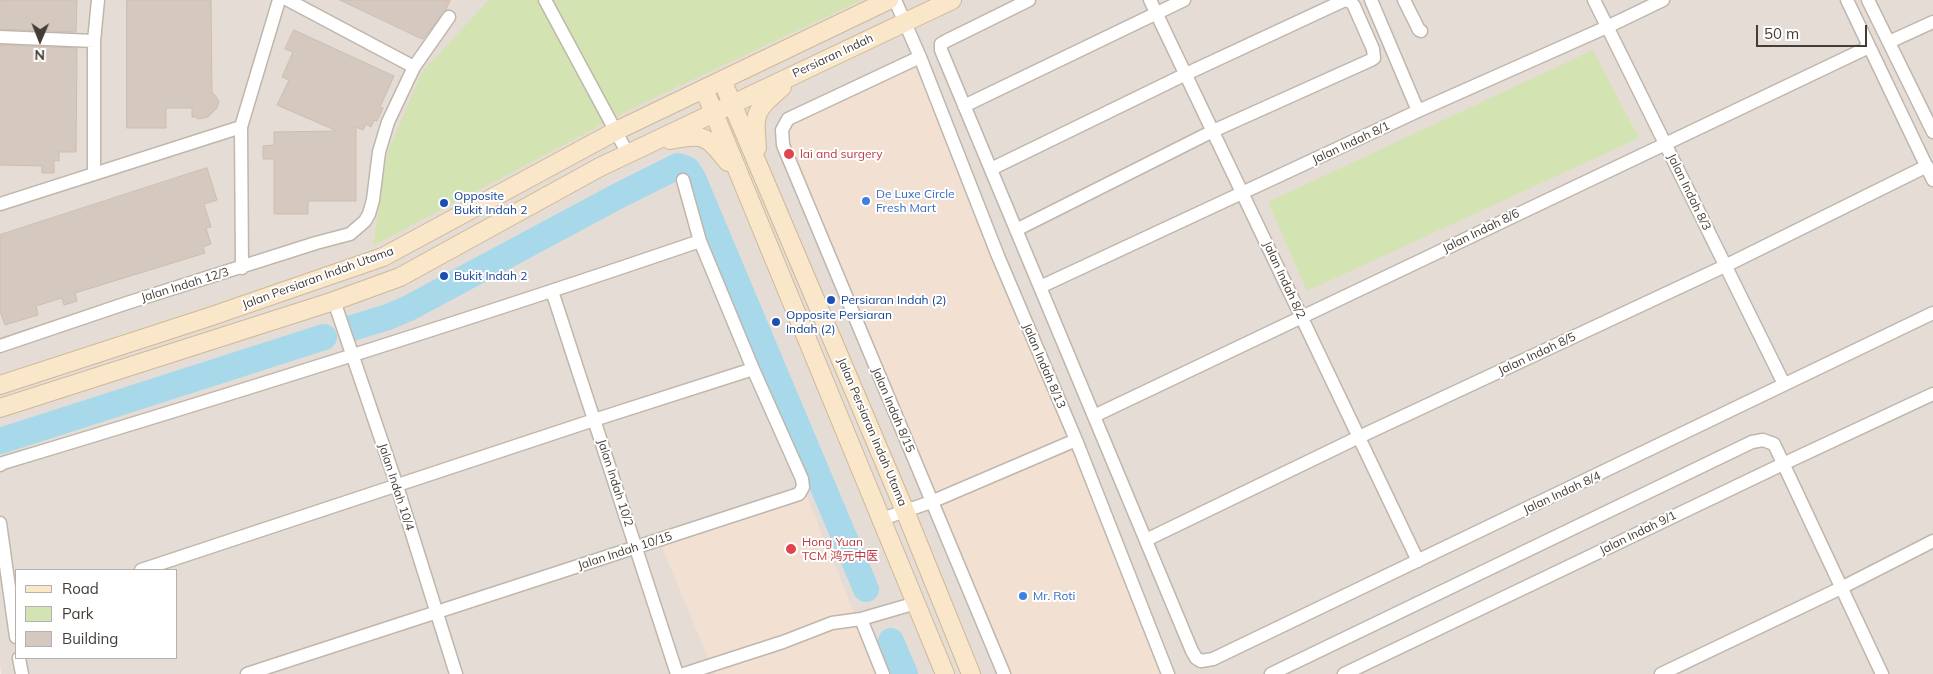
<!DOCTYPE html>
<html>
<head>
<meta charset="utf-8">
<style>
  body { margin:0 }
  #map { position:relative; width:1933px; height:674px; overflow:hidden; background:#f2ece6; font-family:Mulish,sans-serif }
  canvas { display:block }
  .legend { position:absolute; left:15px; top:569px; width:162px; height:90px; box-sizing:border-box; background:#fff; border:1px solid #b4b1af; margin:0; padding:6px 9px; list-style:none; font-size:15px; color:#443c36 }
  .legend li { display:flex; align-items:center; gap:10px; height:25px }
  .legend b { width:25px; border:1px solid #b4b1af }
  .north { position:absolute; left:15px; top:15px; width:50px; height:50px; -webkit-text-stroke:4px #fff; paint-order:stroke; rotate:181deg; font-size:14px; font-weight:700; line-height:20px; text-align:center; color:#443c36 }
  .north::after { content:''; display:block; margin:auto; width:18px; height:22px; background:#443c36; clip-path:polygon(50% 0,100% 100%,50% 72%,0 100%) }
  .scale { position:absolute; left:1756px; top:25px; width:111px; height:22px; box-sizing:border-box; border:2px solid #443c36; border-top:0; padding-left:6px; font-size:15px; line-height:18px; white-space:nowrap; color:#443c36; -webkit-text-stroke:4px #fff; paint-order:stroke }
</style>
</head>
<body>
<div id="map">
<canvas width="1933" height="674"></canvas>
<ul class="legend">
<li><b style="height:6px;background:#fae6c8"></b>Road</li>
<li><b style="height:14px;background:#d4e3b2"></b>Park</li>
<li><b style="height:14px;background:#d5c9bf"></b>Building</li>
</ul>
<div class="north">N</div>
<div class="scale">50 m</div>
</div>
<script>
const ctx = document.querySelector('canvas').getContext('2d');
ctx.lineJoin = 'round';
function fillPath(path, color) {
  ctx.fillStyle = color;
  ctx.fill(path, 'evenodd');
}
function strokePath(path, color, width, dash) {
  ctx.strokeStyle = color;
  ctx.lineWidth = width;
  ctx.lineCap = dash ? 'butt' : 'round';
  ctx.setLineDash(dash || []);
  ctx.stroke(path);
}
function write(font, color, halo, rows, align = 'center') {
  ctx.font = font + ' Mulish,"Noto Sans SC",sans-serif';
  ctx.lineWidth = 4;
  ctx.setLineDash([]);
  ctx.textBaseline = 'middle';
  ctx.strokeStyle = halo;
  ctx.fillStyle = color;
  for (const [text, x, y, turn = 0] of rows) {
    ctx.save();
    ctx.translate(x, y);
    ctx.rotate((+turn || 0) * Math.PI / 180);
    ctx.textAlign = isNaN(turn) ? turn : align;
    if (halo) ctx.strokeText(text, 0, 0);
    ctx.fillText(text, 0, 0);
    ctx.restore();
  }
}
fillPath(new Path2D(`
  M 0,0 L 1933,0 L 1933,674 L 1,674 L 0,664 ZM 16,570 L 176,570 L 176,658 L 16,658 Z`), '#e5ddd5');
fillPath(new Path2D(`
  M 918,65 L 1074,448 L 1162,674 L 1010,674 L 788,144 L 788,134 L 792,124 Z
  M 807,497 L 879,674 L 715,674 L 661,545 Z`), '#f2e0d3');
fillPath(new Path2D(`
  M 489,0 L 862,0 L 637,106 L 373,246 L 387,154 L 422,72 Z
  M 1593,50 L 1639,138 L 1307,291 L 1268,202 Z`), '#d4e3b2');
strokePath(new Path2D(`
  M 352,328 L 388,317 L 409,308 L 618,196 L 678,166 L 687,169 L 693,178 L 866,589
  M 0,441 L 324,337
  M 891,641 L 905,674`), '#a7d9ea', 26);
const building = new Path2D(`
  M 0,0 L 77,0 L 76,32 L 0,29 Z
  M 127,0 L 211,0 L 212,94 L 214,94 L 219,101 L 217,108 L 208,117 L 198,119 L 196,117 L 192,117 L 192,108 L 166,108 L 166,128 L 127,128 Z
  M 340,0 L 450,0 L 446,10 L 423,39 Z
  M 294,30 L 394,76 L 380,107 L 383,108 L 377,121 L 374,120 L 371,127 L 366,124 L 363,130 L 356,127 L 356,201 L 308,201 L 308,214 L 274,214 L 274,159 L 263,159 L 263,146 L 274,145 L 274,132 L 337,131 L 277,105 L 289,80 L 282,77 L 293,52 L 285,49 Z
  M 0,45 L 77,48 L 76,152 L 59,152 L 59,161 L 54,160 L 54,173 L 42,173 L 42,166 L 0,165 Z
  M 207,168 L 217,200 L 204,204 L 211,227 L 206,228 L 211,244 L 203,247 L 205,253 L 75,293 L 77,301 L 64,305 L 62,298 L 36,306 L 38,315 L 5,325 L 0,311 L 0,235 Z`);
fillPath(building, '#d5c9bf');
strokePath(building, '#ccbdb0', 1);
const minor = new Path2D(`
  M 288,0 L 414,67
  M 545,0 L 628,154
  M 895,0 L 920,57 L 998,256 L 1076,440 L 1168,674
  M 1029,0 L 946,41 L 941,44 L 941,50 L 1192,651 L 1196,658 L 1201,661 L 1213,659 L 1933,313
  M 1150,0 L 1418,561
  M 1371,0 L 1418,111
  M 1404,0 L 1419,30 L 1421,31
  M 1594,0 L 1784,384
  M 1847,0 L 1933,180
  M 1868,0 L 1933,132
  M 0,37 L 94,41
  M 1889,42 L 1933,22
  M 920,57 L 788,119 L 782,130 L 783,145 L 1004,674
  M 964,106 L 1184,0
  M 991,169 L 1186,74 L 1345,0 L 1351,2 L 1354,6 L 1373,49 L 1374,58 L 1371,60 L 1213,131 L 1016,230
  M 94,174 L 94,41 L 98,0
  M 0,204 L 241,127
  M 242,268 L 241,127 L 279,0
  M 1040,287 L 1418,111 L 1607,27 L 1663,0
  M 552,291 L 677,674
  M 334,301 L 397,486 L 456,674
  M 0,346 L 127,303 L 316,243 L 350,234 L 365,221 L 369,214 L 373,200 L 379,152 L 388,122 L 414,67 L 449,17
  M 1094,416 L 1869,47
  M 0,465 L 3,463 C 236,393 469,320 700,241
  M 882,519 L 931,502 L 1076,440
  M 0,523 L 16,637
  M 1146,540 L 1359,437 L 1725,266 L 1927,166
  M 141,570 L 594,420 L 753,369
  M 861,619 L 883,674
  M 19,658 L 22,674
  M 247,674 L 799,494 L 803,487 L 802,479 L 753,369 L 700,241 L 683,180
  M 684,674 L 783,642 L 832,623 L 861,619 L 916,603
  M 1271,674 L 1752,442 L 1763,440 L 1774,444 L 1882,674
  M 1344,674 L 1783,464 L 1933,394
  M 1661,674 L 1841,588 L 1933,541`);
const secondary = new Path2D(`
  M 722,80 L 905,511 L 971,674
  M 704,89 L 945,674
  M 670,140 C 704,133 706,135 728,162
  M 757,148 C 754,111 754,112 782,87
  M 0,385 L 212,316 L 383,257 L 616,131 L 889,0
  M 0,408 L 334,301 L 400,277 L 600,167 L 952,0`);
strokePath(minor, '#bfb6ac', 15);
strokePath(secondary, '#ceb899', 20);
strokePath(minor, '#fff', 12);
strokePath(secondary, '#fae6c8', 18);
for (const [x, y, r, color] of [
  [789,154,6,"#e0444e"],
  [866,201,5,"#3f7fe0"],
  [444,203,5,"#1a4fb4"],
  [444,276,5,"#1a4fb4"],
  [831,300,5,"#1a4fb4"],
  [776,322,5,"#1a4fb4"],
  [791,549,6,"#e0444e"],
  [1023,596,5,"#3f7fe0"]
]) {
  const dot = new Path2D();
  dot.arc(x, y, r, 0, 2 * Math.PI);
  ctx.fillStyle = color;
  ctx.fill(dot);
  strokePath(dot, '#fff', 2);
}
write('12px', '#443c36', '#fff', [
  ["Persiaran Indah",833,56,-25],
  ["Jalan Indah 8/1",1351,143,-25],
  ["Jalan Indah 8/3",1689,192,64],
  ["Jalan Indah 8/6",1481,231,-26],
  ["Jalan Persiaran Indah Utama",318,278,-20],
  ["Jalan Indah 8/2",1284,280,65],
  ["Jalan Indah 12/3",185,285,-17],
  ["Jalan Indah 8/5",1537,354,-25],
  ["Jalan Indah 8/13",1044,366,67],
  ["Jalan Indah 8/15",893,410,67],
  ["Jalan Persiaran Indah Utama",872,432,67],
  ["Jalan Indah 10/2",615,483,72],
  ["Jalan Indah 10/4",396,487,72],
  ["Jalan Indah 8/4",1562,493,-25],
  ["Jalan Indah 9/1",1638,533,-26],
  ["Jalan Indah 10/15",625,551,-18]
]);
write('12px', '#be3a42', '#fff', [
  ["lai and surgery",800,154],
  ["Hong Yuan",802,542],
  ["TCM 鸿元中医",802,556]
], 'left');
write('12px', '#366cbe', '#fff', [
  ["De Luxe Circle",876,194],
  ["Fresh Mart",876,208],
  ["Mr. Roti",1033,596]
], 'left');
write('12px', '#164399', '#fff', [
  ["Opposite",454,196],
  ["Bukit Indah 2",454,210],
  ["Bukit Indah 2",454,276],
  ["Persiaran Indah (2)",841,300],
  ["Opposite Persiaran",786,315],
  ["Indah (2)",786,329]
], 'left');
</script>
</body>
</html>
